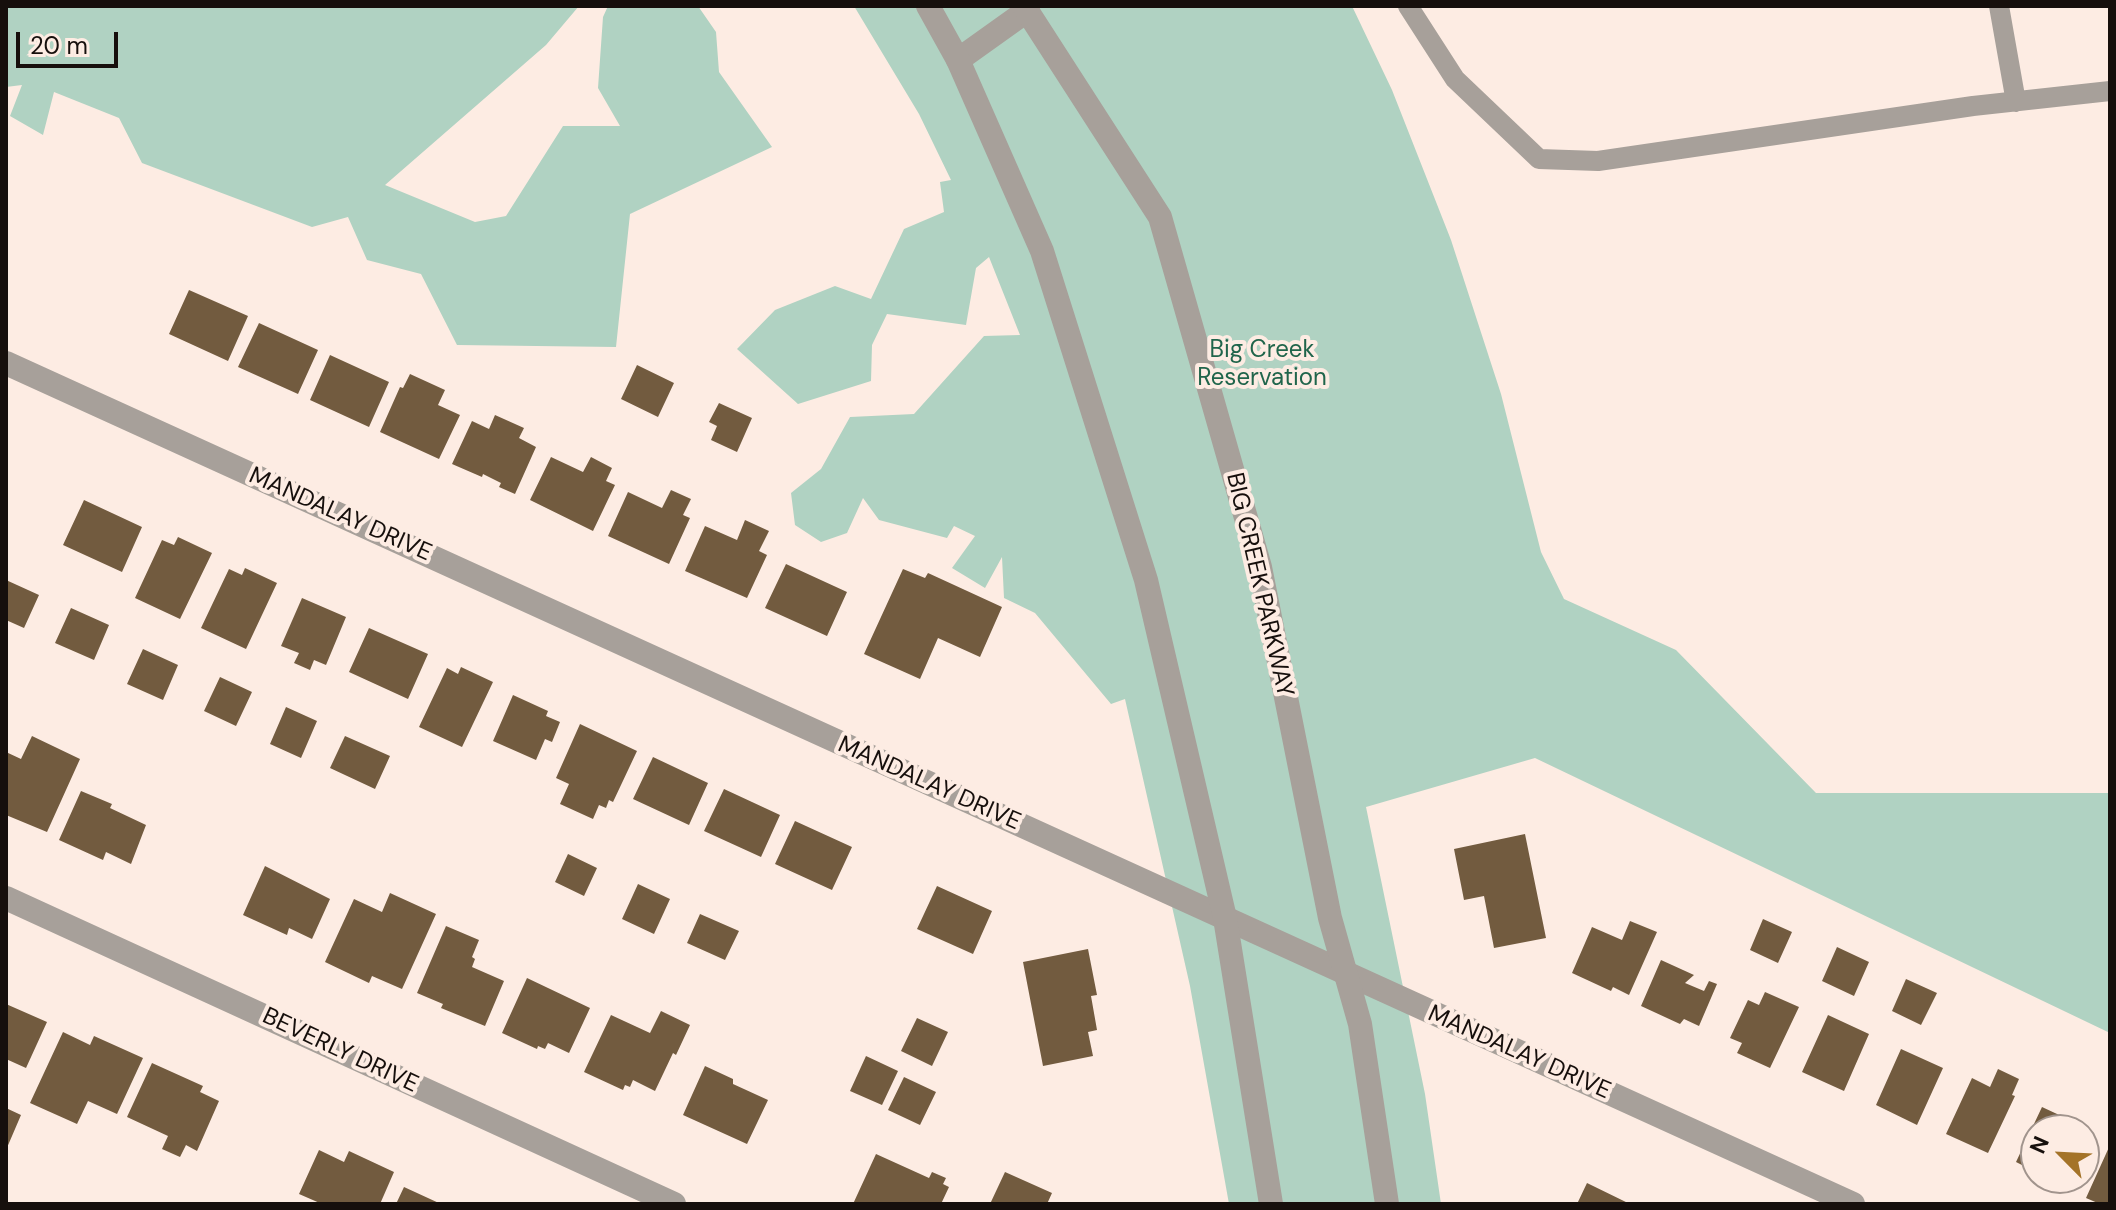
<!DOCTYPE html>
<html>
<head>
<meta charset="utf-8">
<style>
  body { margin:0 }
  #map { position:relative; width:2116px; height:1210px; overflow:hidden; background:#fdece3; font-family:"DM Sans",sans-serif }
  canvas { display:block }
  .frame { position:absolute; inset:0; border:8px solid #160f0c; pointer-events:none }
  .north { position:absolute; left:2020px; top:1114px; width:80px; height:80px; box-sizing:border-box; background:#fdece3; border:2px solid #a1948d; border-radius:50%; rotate:294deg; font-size:22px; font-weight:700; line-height:32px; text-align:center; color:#160f0c }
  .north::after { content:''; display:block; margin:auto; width:28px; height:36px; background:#a47328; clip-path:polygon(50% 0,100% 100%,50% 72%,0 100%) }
  .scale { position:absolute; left:16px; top:32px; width:102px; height:36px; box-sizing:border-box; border:4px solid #160f0c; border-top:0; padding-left:10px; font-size:24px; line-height:28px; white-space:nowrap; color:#160f0c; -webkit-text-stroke:6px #fdece3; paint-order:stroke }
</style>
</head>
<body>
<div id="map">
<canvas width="2116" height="1210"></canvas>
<div class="frame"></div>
<div class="north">N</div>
<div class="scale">20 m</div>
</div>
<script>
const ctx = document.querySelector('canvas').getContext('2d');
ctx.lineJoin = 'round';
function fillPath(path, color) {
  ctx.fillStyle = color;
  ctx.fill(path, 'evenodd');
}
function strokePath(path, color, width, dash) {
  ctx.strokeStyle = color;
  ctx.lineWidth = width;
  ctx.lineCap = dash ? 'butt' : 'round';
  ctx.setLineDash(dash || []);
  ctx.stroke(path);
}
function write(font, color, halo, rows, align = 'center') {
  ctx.font = font + ' "DM Sans",sans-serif';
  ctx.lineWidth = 8;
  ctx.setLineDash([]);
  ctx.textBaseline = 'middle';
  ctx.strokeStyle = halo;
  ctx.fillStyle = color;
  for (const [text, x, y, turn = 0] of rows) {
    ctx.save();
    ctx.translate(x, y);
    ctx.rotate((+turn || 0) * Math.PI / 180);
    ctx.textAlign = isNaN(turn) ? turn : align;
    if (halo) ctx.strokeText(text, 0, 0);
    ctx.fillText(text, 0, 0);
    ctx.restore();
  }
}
fillPath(new Path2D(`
  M 6,6 L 579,6 L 546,45 L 385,185 L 475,222 L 506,216 L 563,126 L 620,126 L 598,88 L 603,17 L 608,6 L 698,6 L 716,32 L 719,72 L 772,147 L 630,214 L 616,347 L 457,345 L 421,274 L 367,260 L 348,217 L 312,227 L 142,163 L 119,118 L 54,92 L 43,135 L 10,116 L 22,85 L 6,87 Z
  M 854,6 L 1352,6 L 1392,90 L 1451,240 L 1501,394 L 1541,552 L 1564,599 L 1676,650 L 1816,793 L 2110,793 L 2110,1033 L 1535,758 L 1366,807 L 1425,1094 L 1441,1204 L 1229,1204 L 1190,986 L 1125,699 L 1111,704 L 1035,613 L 1004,598 L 1002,557 L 985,588 L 952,568 L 975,536 L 954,526 L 947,538 L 879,520 L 863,498 L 847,533 L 821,542 L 795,525 L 791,493 L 821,469 L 850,417 L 914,414 L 984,336 L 1020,335 L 989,257 L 976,268 L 966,325 L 887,314 L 872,345 L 871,381 L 798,404 L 737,349 L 775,310 L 835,286 L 871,299 L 904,229 L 944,212 L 940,182 L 951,180 L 919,114 Z`), '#b0d2c2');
fillPath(new Path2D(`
  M 189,290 L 248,316 L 228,361 L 169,334 Z
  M 259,323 L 318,350 L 298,394 L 238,367 Z
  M 330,355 L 389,382 L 369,427 L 310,400 Z
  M 637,365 L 674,383 L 658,417 L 621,399 Z
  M 410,374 L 445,390 L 438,405 L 460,415 L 439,459 L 380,432 L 400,387 L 403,388 Z
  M 719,403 L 752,418 L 737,452 L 711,440 L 717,426 L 709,422 Z
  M 495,415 L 524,428 L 519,438 L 536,447 L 515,494 L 499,487 L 501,483 L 483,474 L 482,477 L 452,464 L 472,421 L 489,429 Z
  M 551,457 L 583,472 L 591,457 L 612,468 L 606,481 L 615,485 L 593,531 L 530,500 Z
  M 671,490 L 691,499 L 683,515 L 690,518 L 669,564 L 608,536 L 628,492 L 662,508 Z
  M 84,500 L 142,527 L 122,572 L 63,545 Z
  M 745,520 L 769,531 L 759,551 L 767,555 L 747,598 L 685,571 L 705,526 L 737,540 Z
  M 178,537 L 212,553 L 180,619 L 135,598 L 162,540 L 174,545 Z
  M 786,564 L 847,592 L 827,636 L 765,608 Z
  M 245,568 L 277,583 L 246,649 L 201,628 L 229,569 L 242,575 Z
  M 903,569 L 925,578 L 928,573 L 1002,607 L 980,657 L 938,638 L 920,679 L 864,654 Z
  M 6,580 L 39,595 L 24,628 L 6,620 Z
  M 302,598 L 346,617 L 326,665 L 314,660 L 310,670 L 294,663 L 299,653 L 281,646 Z
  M 71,608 L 109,625 L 94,660 L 55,643 Z
  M 369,628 L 428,654 L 408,699 L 349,672 Z
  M 143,649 L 178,665 L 163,700 L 127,684 Z
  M 461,667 L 493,682 L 462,747 L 419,727 L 447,668 L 458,674 Z
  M 220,677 L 252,692 L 236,726 L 204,711 Z
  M 513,695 L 548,711 L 546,716 L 560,722 L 552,742 L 545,739 L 536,760 L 493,741 Z
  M 286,707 L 317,721 L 301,758 L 270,744 Z
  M 580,724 L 637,751 L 613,802 L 609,800 L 606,808 L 599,805 L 593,819 L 560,804 L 569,784 L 556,778 Z
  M 32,736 L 80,759 L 47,832 L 6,815 L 6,752 L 21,759 Z
  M 345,736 L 390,756 L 375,789 L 330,768 Z
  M 653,757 L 708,783 L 689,825 L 633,799 Z
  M 724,789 L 780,815 L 761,857 L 704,831 Z
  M 81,791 L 112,804 L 110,808 L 146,825 L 131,864 L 106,852 L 103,860 L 59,840 Z
  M 795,821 L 852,847 L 832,890 L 775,864 Z
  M 1525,834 L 1546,938 L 1494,948 L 1484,896 L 1464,900 L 1454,849 Z
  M 568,854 L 597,868 L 584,896 L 555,882 Z
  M 265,866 L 330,899 L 312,939 L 289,928 L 287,935 L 243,915 Z
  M 638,884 L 670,899 L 654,934 L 622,919 Z
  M 937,886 L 992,911 L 973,954 L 917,929 Z
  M 390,893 L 436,914 L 402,989 L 372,976 L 369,983 L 325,962 L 354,899 L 382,912 Z
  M 700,914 L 739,931 L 725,960 L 687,943 Z
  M 1763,919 L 1792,932 L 1778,963 L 1750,950 Z
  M 1630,921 L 1657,932 L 1629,995 L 1613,987 L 1611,991 L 1572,973 L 1592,927 L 1622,940 Z
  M 446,926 L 479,940 L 472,957 L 475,959 L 472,967 L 504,981 L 485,1026 L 441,1008 L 443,1004 L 417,993 Z
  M 1837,947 L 1869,962 L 1854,996 L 1822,981 Z
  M 1088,949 L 1097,995 L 1091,996 L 1097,1030 L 1088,1032 L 1093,1056 L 1043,1066 L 1023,962 Z
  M 1661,960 L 1694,975 L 1685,983 L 1704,991 L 1709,981 L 1717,984 L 1699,1026 L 1684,1019 L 1680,1024 L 1641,1006 Z
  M 527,978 L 590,1008 L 569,1053 L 548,1043 L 545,1049 L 538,1046 L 537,1049 L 502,1033 Z
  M 1906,979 L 1937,993 L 1921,1025 L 1892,1011 Z
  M 1765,992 L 1799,1007 L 1770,1068 L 1737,1053 L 1742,1043 L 1730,1038 L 1748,1000 L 1759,1005 Z
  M 6,1004 L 47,1022 L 26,1068 L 6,1059 Z
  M 661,1011 L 690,1025 L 676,1055 L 673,1053 L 655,1091 L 633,1080 L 630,1087 L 625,1085 L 623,1090 L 584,1072 L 611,1015 L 650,1033 Z
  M 1828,1015 L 1869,1034 L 1844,1091 L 1802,1072 Z
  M 917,1018 L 948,1032 L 932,1066 L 901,1051 Z
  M 63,1032 L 90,1045 L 94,1036 L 143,1058 L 117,1114 L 88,1101 L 77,1124 L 30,1103 Z
  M 1901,1049 L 1943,1068 L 1917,1125 L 1876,1105 Z
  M 866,1056 L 898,1071 L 882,1105 L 850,1091 Z
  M 152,1063 L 203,1086 L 200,1092 L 219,1101 L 197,1151 L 186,1145 L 180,1157 L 162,1149 L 168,1136 L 127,1117 Z
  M 705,1066 L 733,1079 L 733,1084 L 768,1100 L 747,1144 L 683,1115 Z
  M 1998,1069 L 2019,1079 L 2012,1095 L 2015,1096 L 1988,1153 L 1946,1134 L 1972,1078 L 1990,1087 Z
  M 904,1077 L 936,1092 L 920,1125 L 888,1110 Z
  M 2042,1107 L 2085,1127 L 2083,1130 L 2036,1130 L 2036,1172 L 2016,1162 Z
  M 6,1108 L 21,1115 L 6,1150 Z
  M 2110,1145 L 2110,1204 L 2100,1204 L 2086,1198 Z
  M 319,1150 L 344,1162 L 349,1151 L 394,1172 L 380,1204 L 322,1204 L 299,1194 Z
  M 876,1154 L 929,1178 L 932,1172 L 946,1178 L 943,1184 L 949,1187 L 941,1204 L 853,1204 Z
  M 1005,1172 L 1052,1193 L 1047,1204 L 990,1204 Z
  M 1587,1183 L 1630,1204 L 1577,1204 Z
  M 404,1187 L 441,1204 L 396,1204 Z`), '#725b3f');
strokePath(new Path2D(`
  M 1408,6 L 1455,79 L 1539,159 L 1598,161 L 1973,106 L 2110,91
  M 1999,6 L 2016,102`), '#a7a09a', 20);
strokePath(new Path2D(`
  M 958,60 L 1028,10
  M 6,363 L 1853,1204
  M 6,898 L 674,1204`), '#a7a09a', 24);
strokePath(new Path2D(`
  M 928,6 L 958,60 L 1042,251 L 1146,580 L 1225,918 L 1271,1204
  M 1024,6 L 1160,217 L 1260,567 L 1330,918 L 1360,1024 L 1387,1204`), '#a7a09a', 24);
write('24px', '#20654b', '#fdece3', [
  ["Big Creek",1262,351],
  ["Reservation",1262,379]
]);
write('24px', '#160f0c', '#fdece3', [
  ["MANDALAY DRIVE",340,515,24],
  ["BIG CREEK PARKWAY",1259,585,77],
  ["MANDALAY DRIVE",929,784,24],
  ["BEVERLY DRIVE",340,1051,25],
  ["MANDALAY DRIVE",1519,1053,24]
]);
</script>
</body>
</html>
